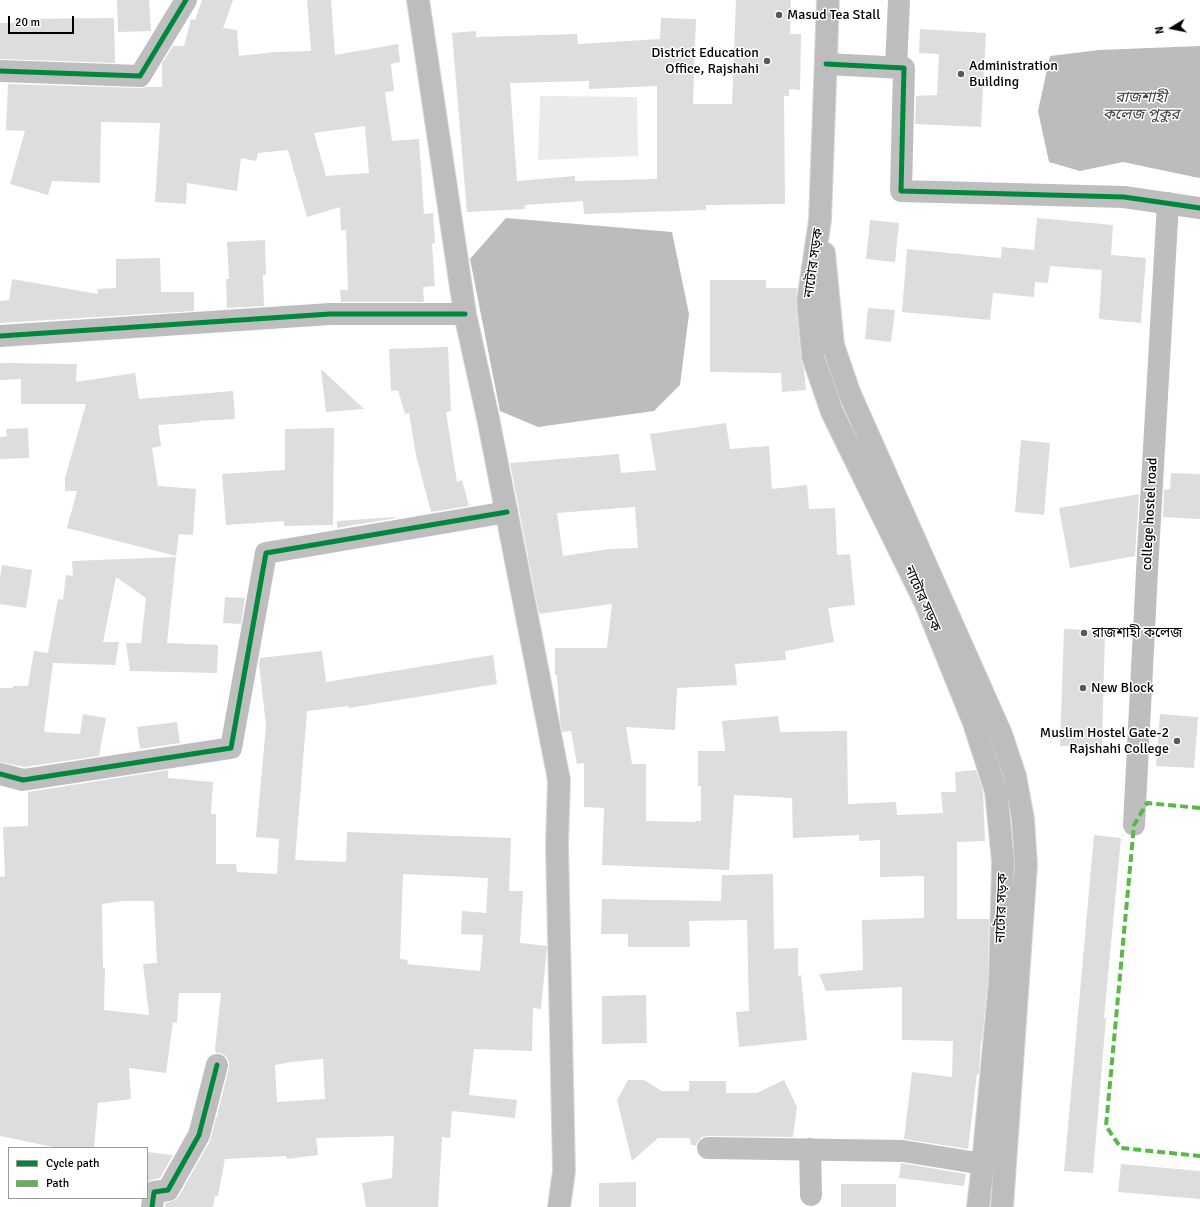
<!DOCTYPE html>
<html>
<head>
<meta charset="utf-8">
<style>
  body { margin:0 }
  #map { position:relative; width:1200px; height:1207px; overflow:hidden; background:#fff; font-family:Signika,sans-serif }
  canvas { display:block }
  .legend { position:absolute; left:8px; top:1147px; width:140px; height:52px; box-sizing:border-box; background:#fff; border:1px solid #999; margin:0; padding:5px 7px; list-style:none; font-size:12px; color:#000 }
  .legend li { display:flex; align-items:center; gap:8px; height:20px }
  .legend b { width:20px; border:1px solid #999 }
  .north { position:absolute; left:1152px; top:8px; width:40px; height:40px; -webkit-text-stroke:3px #fff; paint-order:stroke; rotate:260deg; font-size:11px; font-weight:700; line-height:16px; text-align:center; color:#000 }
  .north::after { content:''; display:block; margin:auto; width:14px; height:18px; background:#000; clip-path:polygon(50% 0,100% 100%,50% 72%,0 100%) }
  .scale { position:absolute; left:8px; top:16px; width:66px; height:18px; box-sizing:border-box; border:2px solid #000; border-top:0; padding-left:5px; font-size:12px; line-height:14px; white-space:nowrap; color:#000; -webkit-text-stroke:3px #fff; paint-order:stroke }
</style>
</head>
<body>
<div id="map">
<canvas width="1200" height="1207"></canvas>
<ul class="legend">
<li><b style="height:5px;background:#00873e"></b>Cycle path</li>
<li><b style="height:5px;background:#58b947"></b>Path</li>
</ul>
<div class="north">N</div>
<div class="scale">20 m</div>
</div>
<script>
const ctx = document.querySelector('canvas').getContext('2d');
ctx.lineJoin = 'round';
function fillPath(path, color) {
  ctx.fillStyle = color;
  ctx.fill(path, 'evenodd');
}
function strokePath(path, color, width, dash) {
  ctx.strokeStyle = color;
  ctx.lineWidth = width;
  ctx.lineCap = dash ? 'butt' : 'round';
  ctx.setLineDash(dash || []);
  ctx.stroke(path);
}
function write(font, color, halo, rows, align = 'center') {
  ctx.font = font + ' Signika,"Noto Sans Bengali",sans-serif';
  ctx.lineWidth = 3;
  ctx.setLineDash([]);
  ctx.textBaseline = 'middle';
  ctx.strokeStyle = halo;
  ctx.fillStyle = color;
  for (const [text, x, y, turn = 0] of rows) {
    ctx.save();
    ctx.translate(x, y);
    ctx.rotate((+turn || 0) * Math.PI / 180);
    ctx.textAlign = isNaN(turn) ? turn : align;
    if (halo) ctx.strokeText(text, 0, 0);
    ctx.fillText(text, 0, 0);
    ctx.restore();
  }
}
fillPath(new Path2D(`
  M 540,96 L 637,97 L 638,156 L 538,160 Z`), '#eaeaea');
fillPath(new Path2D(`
  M 1200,46 L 1200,177 L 1199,178 L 1123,162 L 1080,171 L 1049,162 L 1038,111 L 1050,56 L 1099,50 Z
  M 506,218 L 672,232 L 689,314 L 680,385 L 654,411 L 538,427 L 500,411 L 470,259 Z`), '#bcbcbc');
fillPath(new Path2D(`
  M 117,0 L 149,0 L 151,31 L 118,32 Z
  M 202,0 L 233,0 L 223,28 L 237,30 L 239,56 L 276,52 L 311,51 L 307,0 L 331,0 L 335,55 L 398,44 L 400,62 L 391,64 L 394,91 L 385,92 L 392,141 L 419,139 L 424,214 L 433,213 L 435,243 L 432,244 L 435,286 L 423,287 L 424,302 L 341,302 L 340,290 L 348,290 L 346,230 L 341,230 L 340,207 L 307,217 L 288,150 L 258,153 L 256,161 L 241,158 L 237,191 L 187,183 L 186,204 L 155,202 L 160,123 L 101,122 L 100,183 L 52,181 L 48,195 L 10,184 L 25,131 L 6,130 L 8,84 L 140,88 L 146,87 L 162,87 L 162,63 L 173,46 L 184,46 L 191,19 L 195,20 ZM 365,126 L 369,173 L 326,176 L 314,133 Z
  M 736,0 L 791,0 L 790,34 L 801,34 L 800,90 L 789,89 L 789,96 L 784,96 L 785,204 L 706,205 L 706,210 L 584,214 L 583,201 L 525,205 L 525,209 L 467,212 L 452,33 L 476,31 L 476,37 L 577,34 L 578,44 L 660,39 L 661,18 L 696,19 L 693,104 L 732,104 ZM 589,81 L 589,89 L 657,86 L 657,179 L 575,181 L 575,176 L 517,181 L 510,83 Z
  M 114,18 L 115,63 L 0,59 L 0,23 L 14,23 L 14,19 Z
  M 920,29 L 986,33 L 981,127 L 915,124 L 916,96 L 937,95 L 939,54 L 919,53 Z
  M 1037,218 L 1113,225 L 1111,255 L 1146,258 L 1141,323 L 1099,319 L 1102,270 L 1050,266 L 1048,283 L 1035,282 L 1034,297 L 993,293 L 990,320 L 902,312 L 907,249 L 1001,258 L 1002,247 L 1034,250 Z
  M 870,220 L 899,223 L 895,262 L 866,259 Z
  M 265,240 L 266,275 L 263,275 L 264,306 L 227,308 L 226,279 L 229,279 L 227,242 Z
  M 160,258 L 161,292 L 194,292 L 194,311 L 0,323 L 0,301 L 9,300 L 12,279 L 98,294 L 97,289 L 116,288 L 116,259 Z
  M 710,280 L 766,280 L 766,288 L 797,288 L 796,302 L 801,358 L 804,370 L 806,390 L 782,392 L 781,373 L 710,372 Z
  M 868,308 L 895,310 L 891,342 L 865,339 Z
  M 448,347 L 451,411 L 446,412 L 457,482 L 462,480 L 469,506 L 431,512 L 416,455 L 409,413 L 405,414 L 398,390 L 391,391 L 389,349 Z
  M 0,363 L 77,364 L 76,382 L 135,373 L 139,399 L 233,391 L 235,419 L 199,421 L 199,422 L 158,425 L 161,446 L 152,448 L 158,486 L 196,489 L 193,535 L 179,534 L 176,556 L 67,528 L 77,491 L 65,491 L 65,478 L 86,404 L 21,404 L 21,379 L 0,380 Z
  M 321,369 L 364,409 L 326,412 Z
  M 726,423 L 730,449 L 769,446 L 772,489 L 807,485 L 809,509 L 835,508 L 837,555 L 850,554 L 855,605 L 828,608 L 834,642 L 785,651 L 786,660 L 735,664 L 737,685 L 677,688 L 675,730 L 626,727 L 632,764 L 646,764 L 646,821 L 695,822 L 695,821 L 701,821 L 701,786 L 698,786 L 698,751 L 725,751 L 722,721 L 778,716 L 780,732 L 847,731 L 848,804 L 896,802 L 897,815 L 943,813 L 941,792 L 956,792 L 955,772 L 976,770 L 983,791 L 985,841 L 957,842 L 957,919 L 989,919 L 988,980 L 982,1041 L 981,1041 L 979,1074 L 977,1074 L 968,1149 L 904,1139 L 912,1072 L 952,1077 L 953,1041 L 902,1040 L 902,987 L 826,991 L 819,974 L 863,970 L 862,920 L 924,918 L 924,876 L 880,877 L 880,840 L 859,841 L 859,835 L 793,838 L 792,798 L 734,795 L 729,870 L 602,865 L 604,808 L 584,807 L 584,763 L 577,764 L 571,731 L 562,732 L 560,720 L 557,675 L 555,675 L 555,648 L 607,648 L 612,604 L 539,614 L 510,463 L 619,454 L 621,473 L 656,470 L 650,434 ZM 635,507 L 638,548 L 609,549 L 563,556 L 557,513 Z
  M 28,428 L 29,458 L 0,459 L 0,437 L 7,436 L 6,429 Z
  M 334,428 L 333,525 L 284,526 L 284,521 L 226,525 L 222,474 L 285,470 L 285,429 Z
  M 1021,440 L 1050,443 L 1044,515 L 1015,512 Z
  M 1171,473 L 1200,474 L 1200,519 L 1163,517 L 1164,490 L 1170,489 Z
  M 1139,494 L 1135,556 L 1070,568 L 1059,508 Z
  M 396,517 L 396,518 L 337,528 L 337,521 Z
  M 176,557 L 167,643 L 218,645 L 217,673 L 130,671 L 126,643 L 141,643 L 146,598 L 116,577 L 103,642 L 119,642 L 115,665 L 53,663 L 44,732 L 80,734 L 83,714 L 106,718 L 99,756 L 24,767 L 0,762 L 0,688 L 13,688 L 13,686 L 28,686 L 34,651 L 48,653 L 58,599 L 63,600 L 66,575 L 73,576 L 72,561 Z
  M 2,565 L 32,570 L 26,608 L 0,604 L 0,578 Z
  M 225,597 L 245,598 L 241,624 L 223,623 Z
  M 1064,629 L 1105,631 L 1102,746 L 1060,746 Z
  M 322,651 L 326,682 L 493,655 L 497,684 L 349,708 L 348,706 L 307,711 L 295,860 L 346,862 L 347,832 L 511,838 L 509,891 L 523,891 L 520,943 L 547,946 L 541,1009 L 533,1008 L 532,1051 L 474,1049 L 469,1095 L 517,1100 L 515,1118 L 452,1111 L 450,1138 L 442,1137 L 438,1207 L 366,1207 L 362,1183 L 392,1178 L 394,1136 L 316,1138 L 318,1155 L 287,1159 L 286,1156 L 225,1159 L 218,1196 L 215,1196 L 213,1207 L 165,1207 L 165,1203 L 175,1200 L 179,1196 L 210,1141 L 216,1117 L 218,1117 L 217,1115 L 229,1068 L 229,1062 L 226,1056 L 220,1053 L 216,1053 L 215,1049 L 221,993 L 179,993 L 177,1023 L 173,1022 L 166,1073 L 129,1068 L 131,1099 L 98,1103 L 94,1148 L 58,1148 L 0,1136 L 0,877 L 5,876 L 3,827 L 28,826 L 28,792 L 168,770 L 168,778 L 213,782 L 211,814 L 216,814 L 216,864 L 236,864 L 237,872 L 277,874 L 279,839 L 256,837 L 266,725 L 259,664 L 260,658 ZM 403,874 L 488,878 L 486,913 L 462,911 L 461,934 L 483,935 L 480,971 L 407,964 L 408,960 L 400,959 ZM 123,901 L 154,901 L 157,963 L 143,964 L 149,1015 L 104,1010 L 105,968 L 103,968 L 102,904 ZM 323,1059 L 325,1099 L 277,1102 L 275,1065 L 292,1062 Z
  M 1160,714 L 1198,717 L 1194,768 L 1156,766 Z
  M 177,722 L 180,743 L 140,749 L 137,727 Z
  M 1094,835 L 1121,838 L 1104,1018 L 1106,1018 L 1093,1173 L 1064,1171 Z
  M 773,874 L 774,949 L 798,948 L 798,976 L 801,975 L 807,1040 L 739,1047 L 736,1012 L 749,1011 L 747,920 L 689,921 L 690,947 L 628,947 L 628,934 L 601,934 L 602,899 L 721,901 L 722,875 Z
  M 646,995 L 647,1043 L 602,1044 L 602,996 Z
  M 628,1080 L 644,1080 L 662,1091 L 689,1091 L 689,1081 L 726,1081 L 726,1093 L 757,1093 L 784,1080 L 797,1107 L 793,1137 L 708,1136 L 702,1137 L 698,1141 L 696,1146 L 691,1145 L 690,1138 L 658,1138 L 632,1161 L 617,1100 Z
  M 147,1152 L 173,1155 L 160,1178 L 152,1180 L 147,1182 Z
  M 901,1163 L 966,1174 L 964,1186 L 899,1178 Z
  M 1121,1164 L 1200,1171 L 1200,1199 L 1118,1192 Z
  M 636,1182 L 636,1207 L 599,1207 L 599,1183 Z
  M 841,1184 L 896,1184 L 896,1207 L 841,1207 Z`), '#ddd');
const major = new Path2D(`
  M 418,0 L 465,314 L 488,418 L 559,780 L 557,845 L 564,1171 L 559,1207`);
const highway = new Path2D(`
  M 828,0 L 820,220 L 808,301 L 813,357 L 832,412 L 926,604 L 974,723 L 996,791 L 1003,861 L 1000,981 L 983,1164 L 978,1207
  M 824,253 L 833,345 L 849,392 L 1001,734 L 1015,776 L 1023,819 L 1026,865 L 1002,1207`);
strokePath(major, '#dbdbdb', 24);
strokePath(highway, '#dbdbdb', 24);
strokePath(new Path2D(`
  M 826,64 L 904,68 L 901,191 L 1124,197 L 1200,208
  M 896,68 L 899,0
  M 0,71 L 140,76 L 186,0
  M 0,336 L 330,314 L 465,314
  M 0,774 L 23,780 L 231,748 L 266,553 L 507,512
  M 1134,825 L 1147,571 L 1168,203
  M 708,1148 L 903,1151 L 983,1164
  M 810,1149 L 811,1195
  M 152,1207 L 154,1192 L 168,1190 L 199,1135 L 217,1065`), '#bebebe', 22);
strokePath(major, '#bdbdbd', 22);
strokePath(highway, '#bdbdbd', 22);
strokePath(new Path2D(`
  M 1200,808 L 1147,803 L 1134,825 L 1106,1126 L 1121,1148 L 1200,1156`), '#58b947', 4, [8, 4]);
strokePath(new Path2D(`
  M 826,64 L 904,68 L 901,191 L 1124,197 L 1200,208
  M 0,71 L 140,76 L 186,0
  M 0,336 L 330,314 L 465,314
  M 0,774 L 23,780 L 231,748 L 266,553 L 507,512
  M 152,1207 L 154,1192 L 168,1190 L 199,1135 L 217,1065`), '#00873e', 5);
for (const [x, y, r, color] of [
  [779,15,4,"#595959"],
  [767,61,4,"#595959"],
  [961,74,4,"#595959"],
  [1084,633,4,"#595959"],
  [1083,688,4,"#595959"],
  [1177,741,4,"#595959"]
]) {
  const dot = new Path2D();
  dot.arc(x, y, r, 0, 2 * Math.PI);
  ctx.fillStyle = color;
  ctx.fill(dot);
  strokePath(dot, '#fff', 1.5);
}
write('14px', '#000', '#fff', [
  ["Masud Tea Stall",787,15],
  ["District Education",759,53,"right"],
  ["Office, Rajshahi",759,69,"right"],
  ["Administration",969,66],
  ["Building",969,82],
  ["রাজশাহী কলেজ",1092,633],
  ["New Block",1091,688],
  ["Muslim Hostel Gate-2",1169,733,"right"],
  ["Rajshahi College",1169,749,"right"]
], 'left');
write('14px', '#000', '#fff', [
  ["নাটোর সড়ক",814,263,-82],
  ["college hostel road",1150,514,-87],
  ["নাটোর সড়ক",922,599,66],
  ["নাটোর সড়ক",1002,908,-88]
]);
write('italic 15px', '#414141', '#fff', [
  ["রাজশাহী",1141,98],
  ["কলেজ পুকুর",1141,115]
]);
</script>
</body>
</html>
